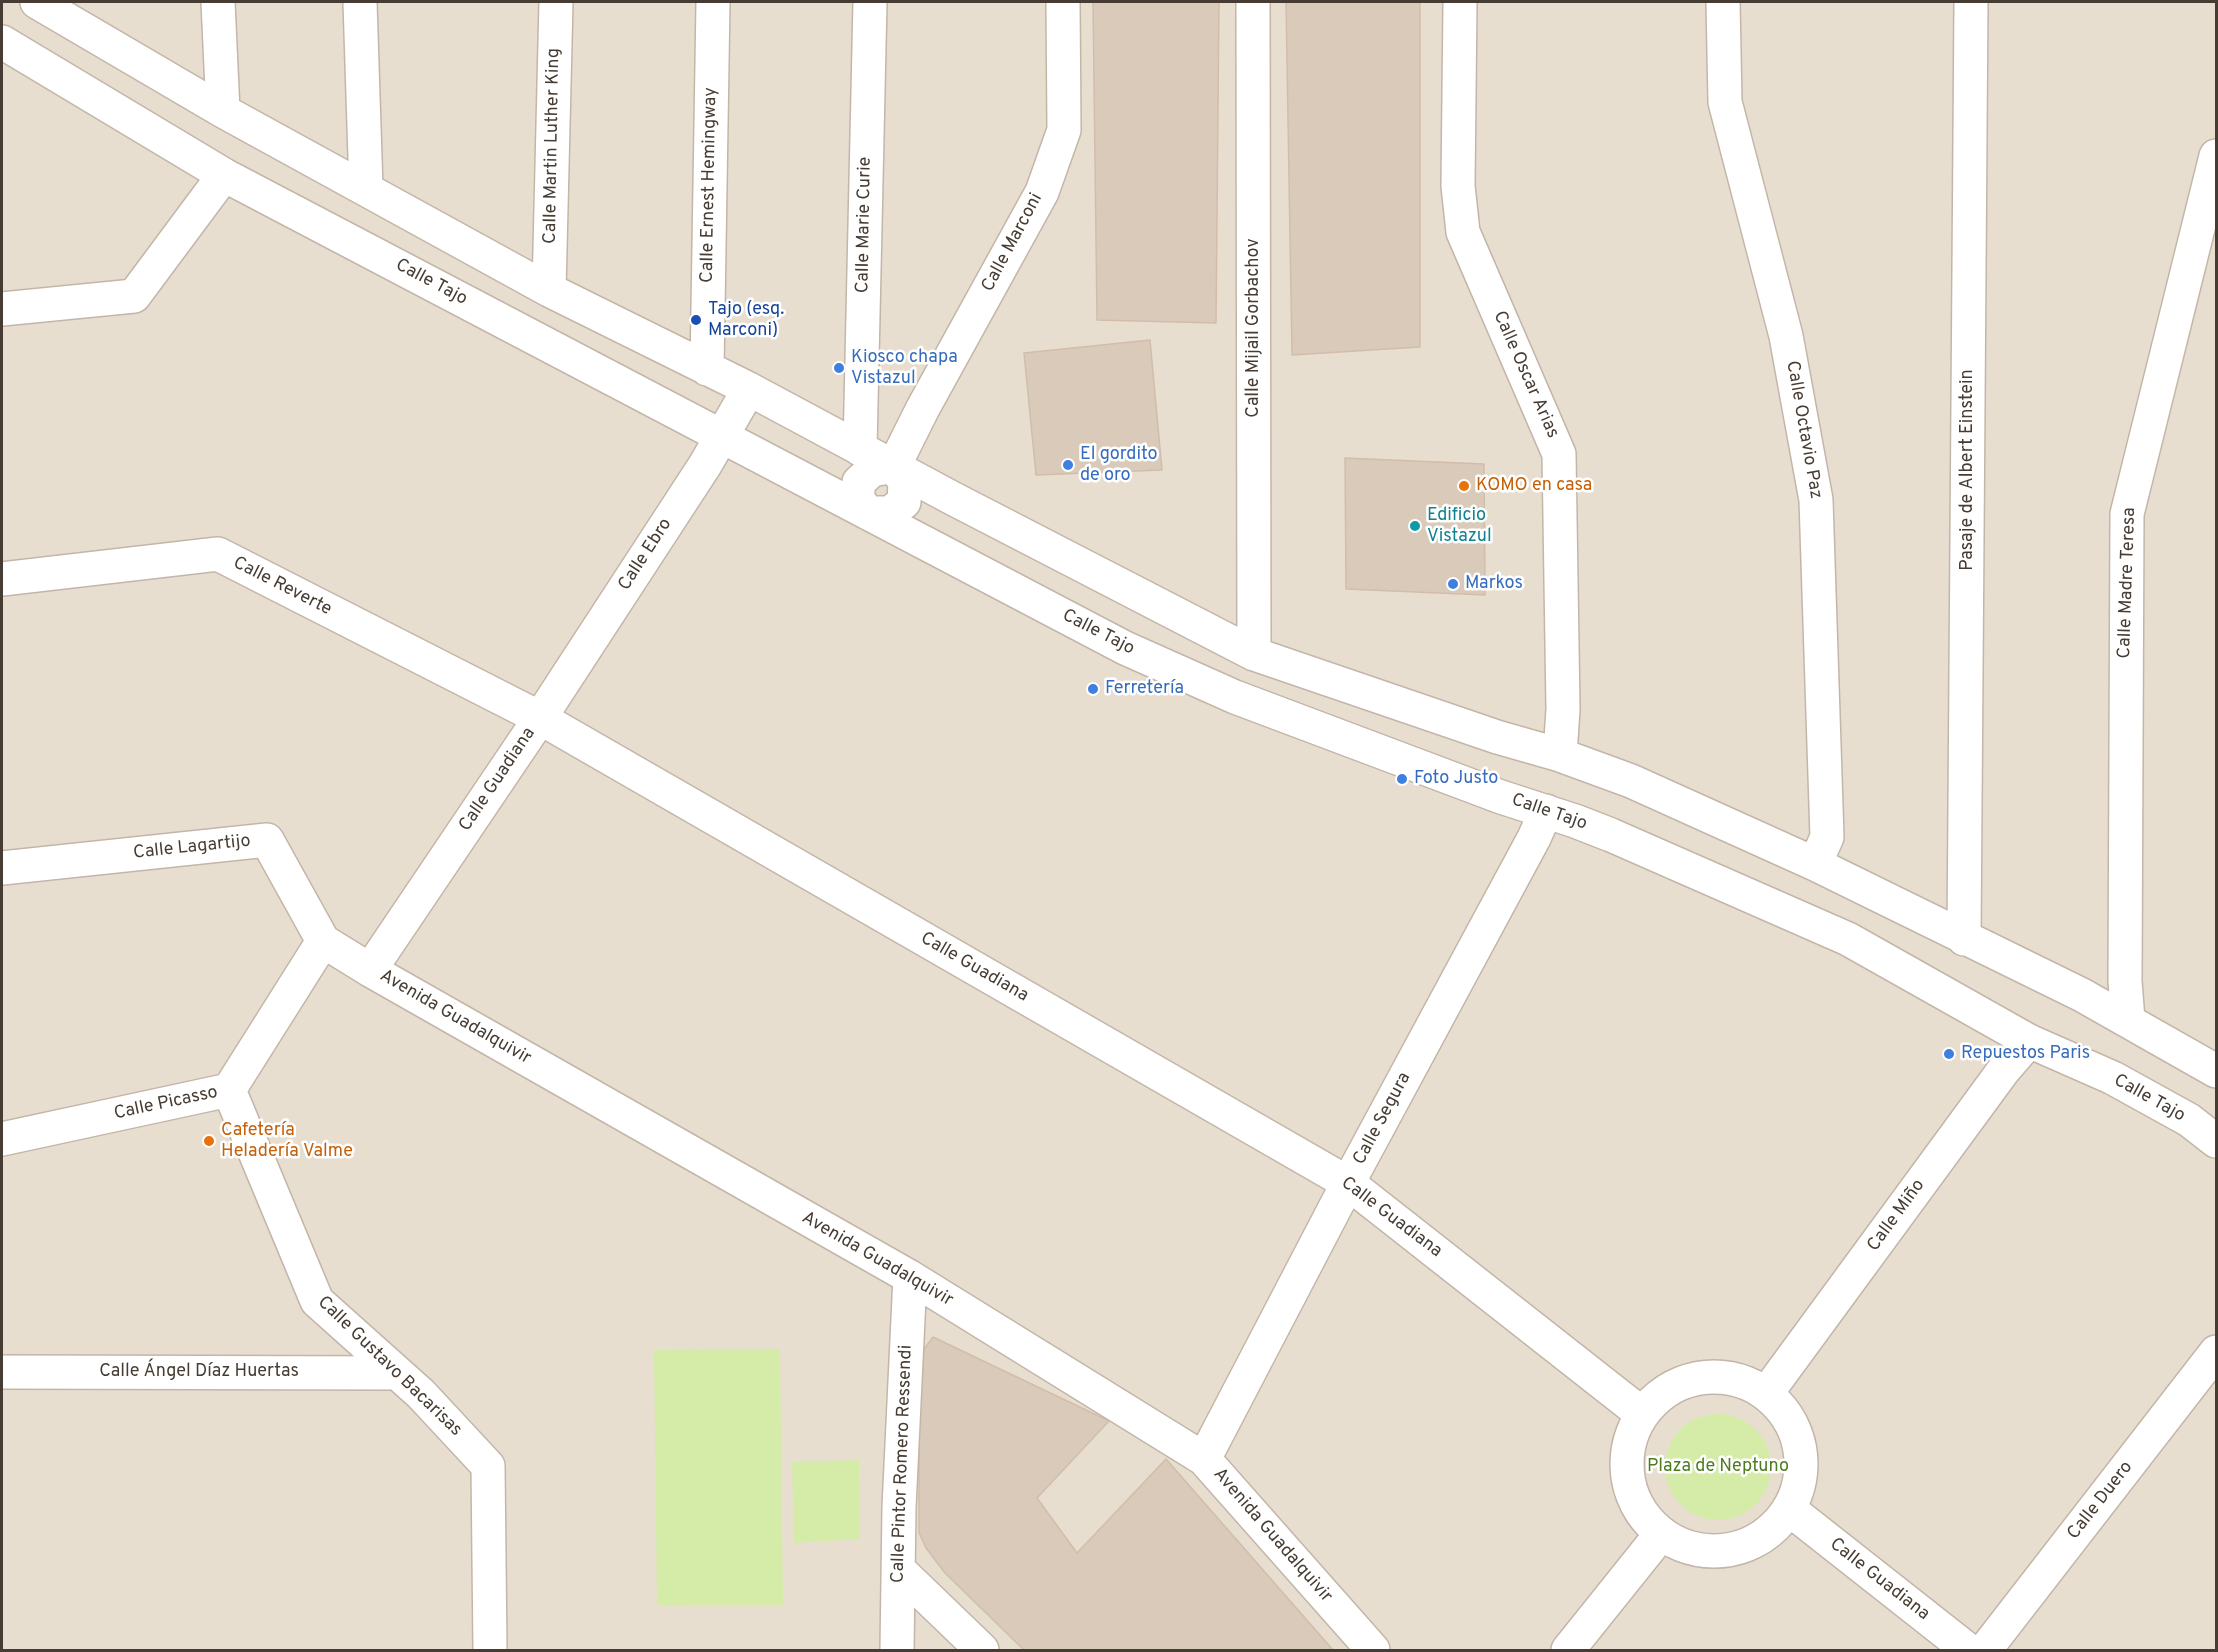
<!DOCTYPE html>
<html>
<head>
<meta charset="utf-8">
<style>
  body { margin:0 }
  #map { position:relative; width:2218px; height:1652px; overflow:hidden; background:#f3ede3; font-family:Overpass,sans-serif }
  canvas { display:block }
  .frame { position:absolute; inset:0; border:3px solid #463c33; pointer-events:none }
</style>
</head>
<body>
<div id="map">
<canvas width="2218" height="1652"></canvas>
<div class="frame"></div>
</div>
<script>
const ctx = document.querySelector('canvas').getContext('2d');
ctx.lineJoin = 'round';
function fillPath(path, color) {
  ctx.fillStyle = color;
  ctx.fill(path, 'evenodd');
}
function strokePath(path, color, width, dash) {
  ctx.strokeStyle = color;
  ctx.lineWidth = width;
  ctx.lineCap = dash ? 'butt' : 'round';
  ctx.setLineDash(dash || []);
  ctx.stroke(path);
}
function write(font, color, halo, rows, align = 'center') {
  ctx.font = font + ' Overpass,sans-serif';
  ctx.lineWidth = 5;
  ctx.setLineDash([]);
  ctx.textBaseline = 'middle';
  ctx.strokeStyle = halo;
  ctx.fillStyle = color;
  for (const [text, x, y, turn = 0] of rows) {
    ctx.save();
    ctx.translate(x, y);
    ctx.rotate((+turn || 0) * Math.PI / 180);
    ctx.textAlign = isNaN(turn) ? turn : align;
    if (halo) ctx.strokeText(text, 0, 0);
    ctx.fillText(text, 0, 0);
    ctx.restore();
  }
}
fillPath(new Path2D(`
  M 2,2 L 2216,2 L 2216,1650 L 2,1650 Z`), '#e8ded0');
fillPath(new Path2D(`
  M 780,1349 L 783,1605 L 657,1606 L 654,1350 Z
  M1665 1467a53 53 0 1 1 106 0a53 53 0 1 1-106 0Z
  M 859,1460 L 860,1539 L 794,1543 L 792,1462 Z`), '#d4eca7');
const building = new Path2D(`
  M 1093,2 L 1219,2 L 1216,323 L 1097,320 Z
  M 1286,2 L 1420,2 L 1420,347 L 1292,355 Z
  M 1150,340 L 1162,470 L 1036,475 L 1024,353 Z
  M 1345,458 L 1484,464 L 1485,595 L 1346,589 Z
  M 933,1337 L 1109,1421 L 1037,1498 L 1077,1553 L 1166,1459 L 1333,1650 L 1024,1650 L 945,1573 L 926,1548 L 919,1533 L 919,1356 Z`);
fillPath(building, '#d9caba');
strokePath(building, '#d1beaa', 1.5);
const minor = new Path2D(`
  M 37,2 L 223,111 L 549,290 L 749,389 L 952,498 L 1254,654 L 1497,737 L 1560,755 L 1631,781 L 1815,864 L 2082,995 L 2216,1071
  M 218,2 L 223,111
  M 360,2 L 366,189
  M 1253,2 L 1254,654
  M 1460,2 L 1458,186 L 1463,232 L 1559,454 L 1563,709 L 1560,755
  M 1723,2 L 1725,102 L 1786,336 L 1816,500 L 1827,837 L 1815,864
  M 2,42 L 224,175 L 1125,648 L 1235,697 L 1501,797 L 1575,821 L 1611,835 L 1848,939 L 2029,1041 L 2113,1078 L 2189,1120 L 2216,1141
  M 549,290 L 556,2
  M 2,309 L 134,296 L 224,175
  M 707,369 L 713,2
  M 860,449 L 870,2
  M 894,466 L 923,408 L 1042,192 L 1064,130 L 1063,2
  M 894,466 L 905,482 L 904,502 L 890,513 L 868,513 L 857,498 L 859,482 L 872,470 Z
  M 2,579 L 218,554 L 540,718 L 705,465 L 749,389
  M 2,868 L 267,840 L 323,941 L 370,970 L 910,1277 L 1204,1459 L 1373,1650
  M 1964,939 L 1971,2
  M 370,970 L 540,718 L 1348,1183 L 1642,1414
  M 2128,1020 L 2125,981 L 2127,514 L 2216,156
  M 229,1090 L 317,1301 L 421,1394 L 488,1466 L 490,1650
  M 2,1139 L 229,1090 L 323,941
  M 2,1372 L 397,1373
  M1627 1464a87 87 0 1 1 174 0a87 87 0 1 1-174 0Z
  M 1766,1394 L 2003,1071 L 2029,1041
  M 1204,1459 L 1348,1183 L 1534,838 L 1546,811
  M 1789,1509 L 1968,1650
  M 899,1570 L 982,1650
  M 897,1650 L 899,1507 L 910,1277
  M 1568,1650 L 1661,1534
  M 1985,1650 L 2216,1352`);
strokePath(minor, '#c3b6a8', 36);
strokePath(minor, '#fff', 33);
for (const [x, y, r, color] of [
  [696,320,6,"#1a4fb4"],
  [839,368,6,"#3f7fe0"],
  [1068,465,6,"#3f7fe0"],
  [1464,486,6,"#e8710a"],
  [1415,526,6,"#0f9aa8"],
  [1453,584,6,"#3f7fe0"],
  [1093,689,6,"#3f7fe0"],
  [1402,779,6,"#3f7fe0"],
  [1949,1054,6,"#3f7fe0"],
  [209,1141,6,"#e8710a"]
]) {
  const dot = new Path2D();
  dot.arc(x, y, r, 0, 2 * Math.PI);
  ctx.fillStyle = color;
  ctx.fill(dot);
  strokePath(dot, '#fff', 2);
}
write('18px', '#463c33', '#fff', [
  ["Calle Martin Luther King",553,146,-89],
  ["Calle Ernest Hemingway",710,185,-89],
  ["Calle Marie Curie",865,225,-89],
  ["Calle Marconi",1013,243,-62],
  ["Calle Tajo",431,283,28],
  ["Calle Mijail Gorbachov",1254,328,-90],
  ["Calle Oscar Arias",1525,375,66],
  ["Calle Octavio Paz",1803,430,80],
  ["Pasaje de Albert Einstein",1968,470,-90],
  ["Calle Ebro",646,555,-57],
  ["Calle Madre Teresa",2128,583,-88],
  ["Calle Reverte",282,587,27],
  ["Calle Tajo",1098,633,27],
  ["Calle Guadiana",498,780,-56],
  ["Calle Tajo",1549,813,19],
  ["Calle Lagartijo",192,848,-6],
  ["Calle Guadiana",974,968,30],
  ["Avenida Guadalquivir",455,1018,30],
  ["Calle Tajo",2149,1099,29],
  ["Calle Picasso",166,1104,-12],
  ["Calle Segura",1383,1119,-62],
  ["Calle Miño",1897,1216,-54],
  ["Calle Guadiana",1391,1218,37],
  ["Avenida Guadalquivir",877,1260,30],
  ["Calle Gustavo Bacarisas",389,1367,44],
  ["Calle Ángel Díaz Huertas",199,1372],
  ["Calle Pintor Romero Ressendi",903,1464,-88],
  ["Calle Duero",2101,1501,-52],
  ["Avenida Guadalquivir",1272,1536,49],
  ["Calle Guadiana",1879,1580,38]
]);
write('18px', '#164399', '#fff', [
  ["Tajo (esq.",708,310],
  ["Marconi)",708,331]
], 'left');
write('18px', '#366cbe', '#fff', [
  ["Kiosco chapa",851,358],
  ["Vistazul",851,379],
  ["El gordito",1080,455],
  ["de oro",1080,476],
  ["Markos",1465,584],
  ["Ferretería",1105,689],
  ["Foto Justo",1414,779],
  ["Repuestos Paris",1961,1054]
], 'left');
write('18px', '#c56008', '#fff', [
  ["KOMO en casa",1476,486],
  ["Cafetería",221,1131],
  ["Heladería Valme",221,1152]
], 'left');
write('18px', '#0d838f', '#fff', [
  ["Edificio",1427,516],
  ["Vistazul",1427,537]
], 'left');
write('18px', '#4d7c21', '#fff', [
  ["Plaza de Neptuno",1718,1467]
]);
</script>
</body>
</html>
